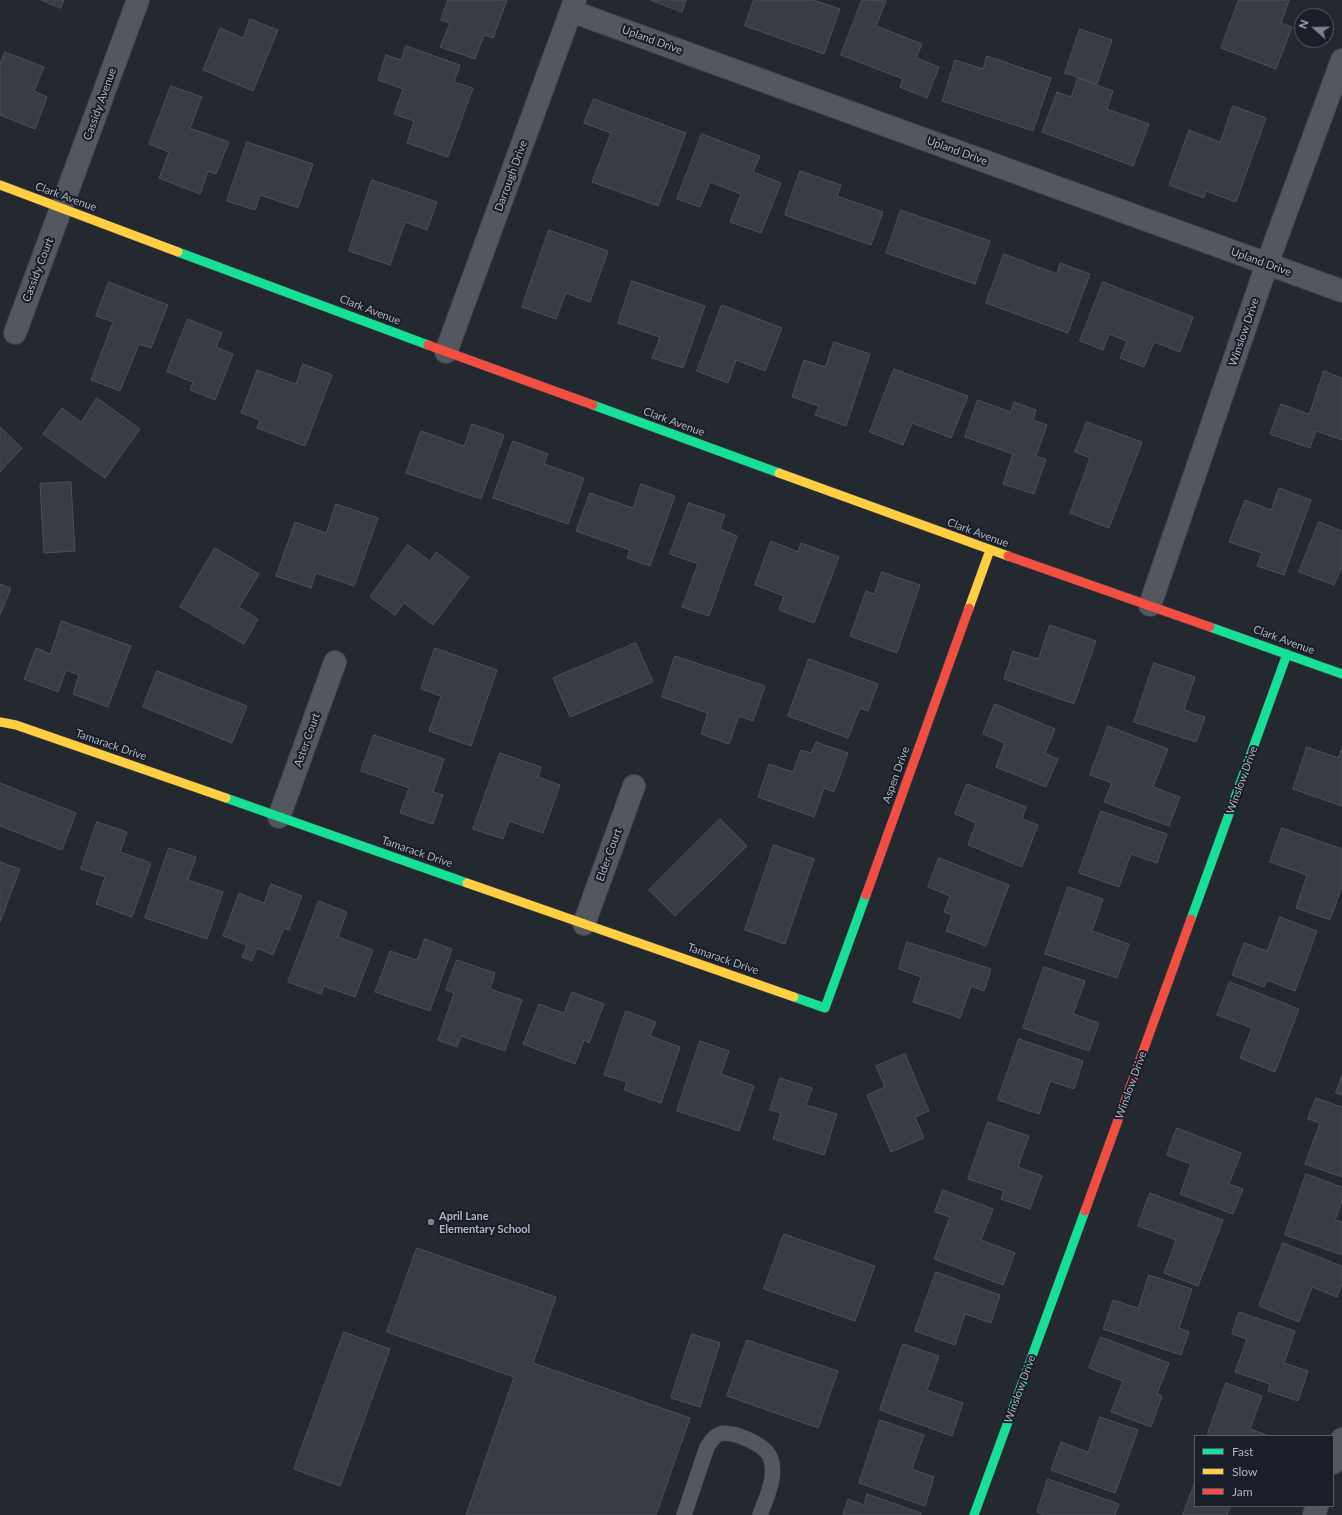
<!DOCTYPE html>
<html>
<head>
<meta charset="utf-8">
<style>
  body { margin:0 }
  #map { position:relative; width:1342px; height:1515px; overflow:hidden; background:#24282f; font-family:Lato,sans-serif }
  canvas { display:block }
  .legend { position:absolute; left:1194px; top:1435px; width:140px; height:72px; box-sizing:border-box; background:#191e28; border:1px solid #545a65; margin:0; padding:5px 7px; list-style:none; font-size:12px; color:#adb3c1 }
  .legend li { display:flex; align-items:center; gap:8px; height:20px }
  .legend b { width:20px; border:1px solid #545a65 }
  .north { position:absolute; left:1294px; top:8px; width:40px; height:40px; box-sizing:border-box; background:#191e28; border:1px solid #545a65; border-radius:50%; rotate:290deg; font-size:11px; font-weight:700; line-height:16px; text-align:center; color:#adb3c1 }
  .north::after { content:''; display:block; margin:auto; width:14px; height:18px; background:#7d828e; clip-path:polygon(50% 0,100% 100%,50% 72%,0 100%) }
</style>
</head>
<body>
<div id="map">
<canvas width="1342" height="1515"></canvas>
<ul class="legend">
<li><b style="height:5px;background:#16e098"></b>Fast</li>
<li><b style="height:5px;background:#ffcf43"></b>Slow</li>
<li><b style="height:5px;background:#f24e42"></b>Jam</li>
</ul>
<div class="north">N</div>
</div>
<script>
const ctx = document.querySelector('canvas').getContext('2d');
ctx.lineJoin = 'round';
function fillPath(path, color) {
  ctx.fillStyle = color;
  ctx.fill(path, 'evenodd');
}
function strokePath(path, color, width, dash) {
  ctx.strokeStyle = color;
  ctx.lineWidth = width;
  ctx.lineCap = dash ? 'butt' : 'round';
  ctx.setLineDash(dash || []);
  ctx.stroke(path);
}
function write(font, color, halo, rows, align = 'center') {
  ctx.font = font + ' Lato,sans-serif';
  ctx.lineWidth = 4;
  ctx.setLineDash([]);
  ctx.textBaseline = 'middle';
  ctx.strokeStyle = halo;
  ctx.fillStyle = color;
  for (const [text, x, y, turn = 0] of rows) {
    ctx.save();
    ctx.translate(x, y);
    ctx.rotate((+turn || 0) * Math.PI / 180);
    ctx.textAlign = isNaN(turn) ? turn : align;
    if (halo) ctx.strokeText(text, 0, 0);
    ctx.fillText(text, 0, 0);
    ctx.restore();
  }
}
const building = new Path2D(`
  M 41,0 L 64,0 L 61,8 Z
  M 448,0 L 507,0 L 493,38 L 484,35 L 475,59 L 440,47 L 450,23 L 441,20 Z
  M 651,0 L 686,0 L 682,12 Z
  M 754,0 L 813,0 L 840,9 L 824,54 L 745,26 Z
  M 862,0 L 886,1 L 876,26 L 922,44 L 916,58 L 939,67 L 927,98 L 900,87 L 903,79 L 841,55 Z
  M 1239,0 L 1289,0 L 1281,23 L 1292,27 L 1276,69 L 1221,48 Z
  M 250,19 L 278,30 L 253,91 L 203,70 L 220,28 L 243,38 Z
  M 1080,29 L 1112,40 L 1097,84 L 1065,73 Z
  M 406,46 L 460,65 L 454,82 L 473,88 L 448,157 L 407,143 L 414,121 L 394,114 L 403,89 L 378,80 L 386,55 L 401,60 Z
  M 5,52 L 44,67 L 34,91 L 47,97 L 35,129 L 0,115 L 0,65 Z
  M 987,56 L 1051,78 L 1033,131 L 942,101 L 955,60 L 983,69 Z
  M 1078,78 L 1113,91 L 1107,109 L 1149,124 L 1133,166 L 1042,132 L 1057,92 L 1071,97 Z
  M 171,86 L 202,97 L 190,128 L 229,142 L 216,174 L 208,171 L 200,194 L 159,178 L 169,152 L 149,144 Z
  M 594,99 L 686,133 L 658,206 L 592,182 L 611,133 L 584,123 Z
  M 1233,106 L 1266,118 L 1236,202 L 1206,191 L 1204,198 L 1169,185 L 1189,130 L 1220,142 Z
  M 702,134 L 760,156 L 753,172 L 781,183 L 761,233 L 730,222 L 741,194 L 710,182 L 700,207 L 677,199 Z
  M 247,142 L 313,164 L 298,208 L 260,195 L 255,210 L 227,201 Z
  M 800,171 L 841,185 L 837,196 L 883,212 L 871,245 L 785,215 Z
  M 372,180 L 437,202 L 427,230 L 405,222 L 390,265 L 349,251 Z
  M 901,210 L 990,241 L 975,284 L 886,253 Z
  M 549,230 L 608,251 L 590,302 L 566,293 L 556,319 L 522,307 Z
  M 1004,254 L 1057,274 L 1060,263 L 1090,274 L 1068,333 L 986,303 Z
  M 632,281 L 705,306 L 683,368 L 652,358 L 660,337 L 618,323 Z
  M 109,282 L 168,305 L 151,348 L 139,344 L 120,391 L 91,380 L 113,322 L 96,316 Z
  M 1103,282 L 1193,317 L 1180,352 L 1154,342 L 1144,367 L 1120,358 L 1127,341 L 1109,334 L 1103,350 L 1080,341 Z
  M 722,305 L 782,328 L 765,371 L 736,360 L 728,383 L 697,371 Z
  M 188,319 L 222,333 L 216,347 L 233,354 L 215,400 L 190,390 L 193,382 L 167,372 Z
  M 834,342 L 870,354 L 846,426 L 815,415 L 819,406 L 792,397 L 804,360 L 825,367 Z
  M 303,364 L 332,375 L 305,446 L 257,428 L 260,420 L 241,413 L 257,370 L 296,384 Z
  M 894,369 L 968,396 L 951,438 L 912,423 L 903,445 L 870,432 Z
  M 1324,371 L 1342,378 L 1342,440 L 1316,431 L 1310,448 L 1270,434 L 1281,404 L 1309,414 Z
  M 97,398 L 140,429 L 105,478 L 43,434 L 62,408 L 81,422 Z
  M 978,400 L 1011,412 L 1014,402 L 1036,410 L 1033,420 L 1047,425 L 1036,456 L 1046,459 L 1034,494 L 1003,484 L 1013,454 L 965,437 Z
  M 1087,422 L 1142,442 L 1109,528 L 1070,513 L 1090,458 L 1075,452 Z
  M 472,424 L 504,435 L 481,499 L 406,473 L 421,431 L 464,446 Z
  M 0,427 L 22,448 L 0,472 Z
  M 513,441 L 548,454 L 544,464 L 584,478 L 568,524 L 493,498 Z
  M 71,482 L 75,551 L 44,553 L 40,484 Z
  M 641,484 L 675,496 L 650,566 L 627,558 L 630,550 L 576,531 L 590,493 L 633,508 Z
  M 1279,488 L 1311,500 L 1284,575 L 1257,566 L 1262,553 L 1229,542 L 1245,500 L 1271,510 Z
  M 689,503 L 725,515 L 720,529 L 737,536 L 709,616 L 682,607 L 698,564 L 670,554 Z
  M 336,504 L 378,518 L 354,586 L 316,573 L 311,588 L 276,576 L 295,522 L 326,533 Z
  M 1319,522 L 1342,531 L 1342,567 L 1334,585 L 1299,572 Z
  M 771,541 L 798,552 L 801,543 L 839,557 L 814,623 L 779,610 L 784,596 L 755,585 Z
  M 408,545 L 430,561 L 436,552 L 469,577 L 433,625 L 404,603 L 395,615 L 370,597 Z
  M 215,548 L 259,574 L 239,607 L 258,619 L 244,644 L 180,607 Z
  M 882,572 L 920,585 L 897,653 L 850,636 L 866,591 L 874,594 Z
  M 0,584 L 11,588 L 0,615 Z
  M 62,621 L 131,646 L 108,707 L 73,694 L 79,675 L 66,670 L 58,692 L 24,679 L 36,648 L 50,654 Z
  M 1050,625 L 1096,641 L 1074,704 L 1004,679 L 1013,651 L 1038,659 Z
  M 636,643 L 653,682 L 570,717 L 553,678 Z
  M 435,648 L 497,670 L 471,746 L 429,731 L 441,696 L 421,689 Z
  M 675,656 L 765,686 L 753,721 L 739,716 L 729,744 L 701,734 L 708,713 L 662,697 Z
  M 809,659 L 878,684 L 868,711 L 860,708 L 848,738 L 788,716 Z
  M 1154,663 L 1195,677 L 1184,710 L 1205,717 L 1196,742 L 1134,722 Z
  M 157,671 L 247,706 L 232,743 L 143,707 Z
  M 995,704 L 1055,729 L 1045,753 L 1058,759 L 1046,787 L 996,767 L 1005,743 L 983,734 Z
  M 1108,726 L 1168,749 L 1153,787 L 1180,797 L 1169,826 L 1104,802 L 1112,783 L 1090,775 Z
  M 374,735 L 444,759 L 433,792 L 443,795 L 433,824 L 400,813 L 409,788 L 361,771 Z
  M 816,742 L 848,753 L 834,792 L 824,788 L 814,817 L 758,797 L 769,764 L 793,772 L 801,750 L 811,753 Z
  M 1307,747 L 1338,758 L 1342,748 L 1342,806 L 1293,789 Z
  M 500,753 L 541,767 L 538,777 L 560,785 L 543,833 L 509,821 L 503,839 L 473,829 Z
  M 0,783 L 76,813 L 62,850 L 0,826 Z
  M 967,784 L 1026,807 L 1022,819 L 1038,825 L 1022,867 L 968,845 L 976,823 L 955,814 Z
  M 1101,811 L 1167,834 L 1157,863 L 1131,854 L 1119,887 L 1079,873 Z
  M 720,819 L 747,846 L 675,916 L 649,890 Z
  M 97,822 L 127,832 L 120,852 L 151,863 L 132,917 L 96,904 L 105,877 L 81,869 Z
  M 1282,828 L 1342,849 L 1342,886 L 1330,920 L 1296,908 L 1307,875 L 1270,862 Z
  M 774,845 L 814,859 L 785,944 L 745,930 Z
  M 169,848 L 196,857 L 188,880 L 223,892 L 207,939 L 145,918 Z
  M 939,858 L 1009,885 L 986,946 L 946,931 L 952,915 L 944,912 L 950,896 L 928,887 Z
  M 0,862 L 20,869 L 0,922 Z
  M 271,884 L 302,896 L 289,930 L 284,928 L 273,955 L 257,948 L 252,961 L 242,957 L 247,945 L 223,936 L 239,893 L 264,903 Z
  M 1068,887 L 1103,899 L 1092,931 L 1129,944 L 1117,978 L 1045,954 Z
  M 319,901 L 347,912 L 338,937 L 373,950 L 355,997 L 324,986 L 321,994 L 288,982 Z
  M 1280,917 L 1317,931 L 1295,991 L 1267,980 L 1264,987 L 1232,975 L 1244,943 L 1267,951 Z
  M 425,939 L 452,949 L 430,1011 L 375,992 L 390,951 L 417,960 Z
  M 907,942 L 991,969 L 984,991 L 971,986 L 960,1018 L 913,1002 L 921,977 L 899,969 Z
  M 457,960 L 495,973 L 490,989 L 522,1000 L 505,1051 L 461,1036 L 457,1047 L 438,1040 L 454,993 L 446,990 Z
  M 1044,967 L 1085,981 L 1073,1014 L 1099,1023 L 1089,1051 L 1023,1028 Z
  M 1230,982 L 1299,1009 L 1275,1072 L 1240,1058 L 1252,1028 L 1217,1015 Z
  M 572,992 L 604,1004 L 589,1043 L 584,1040 L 575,1064 L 523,1044 L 539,1004 L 564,1013 Z
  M 626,1011 L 656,1022 L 650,1036 L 680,1047 L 661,1103 L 624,1090 L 627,1082 L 604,1075 Z
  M 1019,1039 L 1083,1061 L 1074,1089 L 1050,1081 L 1039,1114 L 998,1100 Z
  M 700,1041 L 729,1051 L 721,1074 L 754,1086 L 739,1131 L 677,1111 Z
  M 905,1054 L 929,1111 L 915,1117 L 924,1138 L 891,1152 L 867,1095 L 885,1087 L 876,1066 Z
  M 1342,1075 L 1342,1095 L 1336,1093 Z
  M 780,1078 L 812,1088 L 806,1105 L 837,1114 L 824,1155 L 773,1139 L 781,1113 L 770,1110 Z
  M 1316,1098 L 1342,1107 L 1342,1177 L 1305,1164 L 1320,1123 L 1308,1119 Z
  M 988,1122 L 1029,1136 L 1018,1167 L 1042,1176 L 1030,1209 L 1001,1199 L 1004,1191 L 968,1179 Z
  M 1177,1128 L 1241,1153 L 1229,1184 L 1243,1189 L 1233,1214 L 1180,1194 L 1191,1164 L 1167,1155 Z
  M 1306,1174 L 1342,1187 L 1342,1201 L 1335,1220 L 1342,1222 L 1342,1255 L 1285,1235 Z
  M 943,1190 L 993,1209 L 981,1240 L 1015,1253 L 1003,1285 L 934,1259 L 950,1217 L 935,1212 Z
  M 1150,1193 L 1223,1220 L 1198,1286 L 1164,1273 L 1176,1240 L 1138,1226 Z
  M 784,1234 L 875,1266 L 855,1321 L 764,1289 Z
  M 1283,1243 L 1342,1266 L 1342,1283 L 1337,1297 L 1312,1287 L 1299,1322 L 1259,1306 Z
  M 417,1248 L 556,1297 L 533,1363 L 690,1418 L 656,1515 L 466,1515 L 514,1377 L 387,1332 Z
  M 936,1272 L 1000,1295 L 991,1323 L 965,1314 L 955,1345 L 915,1331 Z
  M 1149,1275 L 1192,1289 L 1179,1328 L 1189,1332 L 1181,1355 L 1103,1329 L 1113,1300 L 1138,1308 Z
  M 1239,1312 L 1295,1331 L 1284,1363 L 1308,1371 L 1298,1401 L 1268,1391 L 1270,1384 L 1235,1372 L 1247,1339 L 1232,1334 Z
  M 344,1332 L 390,1349 L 340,1486 L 294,1469 Z
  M 692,1334 L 720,1343 L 700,1407 L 671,1398 Z
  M 1101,1337 L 1169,1363 L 1157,1394 L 1162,1396 L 1151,1427 L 1111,1412 L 1123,1381 L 1089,1368 Z
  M 747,1340 L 838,1371 L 818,1428 L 727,1396 Z
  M 903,1344 L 939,1356 L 927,1390 L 963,1403 L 952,1436 L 880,1410 Z
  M 1226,1383 L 1262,1396 L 1250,1429 L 1270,1436 L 1207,1436 Z
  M 1100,1417 L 1138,1430 L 1115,1493 L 1051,1470 L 1061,1442 L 1088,1452 Z
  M 880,1420 L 924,1435 L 912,1469 L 934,1477 L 925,1506 L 859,1483 Z
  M 1048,1479 L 1119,1504 L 1115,1515 L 1044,1515 L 1037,1512 Z
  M 1195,1482 L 1195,1506 L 1231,1506 L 1227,1515 L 1183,1515 Z
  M 867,1494 L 921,1513 L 921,1515 L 843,1515 L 848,1499 L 864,1505 Z`);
fillPath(building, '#393d43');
strokePath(building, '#4c5057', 1);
const lane = new Path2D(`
  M 684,1515 L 707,1447 C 710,1442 714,1436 720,1434 C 732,1430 763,1444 769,1455 C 779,1473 766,1498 760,1515`);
const street = new Path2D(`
  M 571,11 L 1342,291
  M 15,333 L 138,0
  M 446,352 L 575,0
  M 1150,605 L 1267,264 L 1342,60
  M 279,817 L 335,662
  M 584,924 L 634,786
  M 1333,1463 L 1342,1439
  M 1314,1515 L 1317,1506`);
const fast = new Path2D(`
  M 178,252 L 428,345
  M 593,405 L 779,473
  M 1210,627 L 1342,674
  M 226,798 L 467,883
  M 1191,919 L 1287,654
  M 794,997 L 825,1008 L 866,895
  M 974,1515 L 1085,1211`);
const slow = new Path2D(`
  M 0,185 L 178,252
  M 779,473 L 1008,556
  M 969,608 L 990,550
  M 0,722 L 16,725 L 226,798
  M 467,883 L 794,997`);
const jam = new Path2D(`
  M 428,345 L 593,405
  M 1008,556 L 1210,627
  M 866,895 L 969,608
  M 1085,1211 L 1191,919`);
strokePath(lane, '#404248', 16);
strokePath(street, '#404248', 24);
strokePath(fast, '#404248', 10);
strokePath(slow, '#404248', 10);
strokePath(jam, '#404248', 10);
strokePath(lane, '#54575d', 15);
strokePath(street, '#54575d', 22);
strokePath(fast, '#16e098', 9);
strokePath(slow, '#ffcf43', 9);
strokePath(jam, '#f24e42', 9);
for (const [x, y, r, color] of [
  [431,1222,4,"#7d828e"]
]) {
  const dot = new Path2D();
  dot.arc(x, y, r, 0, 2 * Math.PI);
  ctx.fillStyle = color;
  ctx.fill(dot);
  strokePath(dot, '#191e28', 1.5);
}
write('11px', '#adb3c1', '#191e28', [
  ["Upland Drive",652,40,20],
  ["Cassidy Avenue",100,104,-70],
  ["Upland Drive",957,151,20],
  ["Darrough Drive",511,176,-70],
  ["Clark Avenue",66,197,20],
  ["Upland Drive",1261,262,20],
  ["Cassidy Court",38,270,-69],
  ["Clark Avenue",370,310,21],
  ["Winslow Drive",1244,332,-71],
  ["Clark Avenue",674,422,20],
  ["Clark Avenue",978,533,20],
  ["Clark Avenue",1284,640,20],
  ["Aster Court",307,740,-70],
  ["Tamarack Drive",111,745,19],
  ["Aspen Drive",896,775,-70],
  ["Winslow Drive",1242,780,-70],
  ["Tamarack Drive",417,852,19],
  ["Elder Court",609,855,-70],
  ["Tamarack Drive",723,959,19],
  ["Winslow Drive",1131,1085,-70],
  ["Winslow Drive",1020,1389,-70]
]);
write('bold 11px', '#adb3c1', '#191e28', [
  ["April Lane",439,1216],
  ["Elementary School",439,1229]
], 'left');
</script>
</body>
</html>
